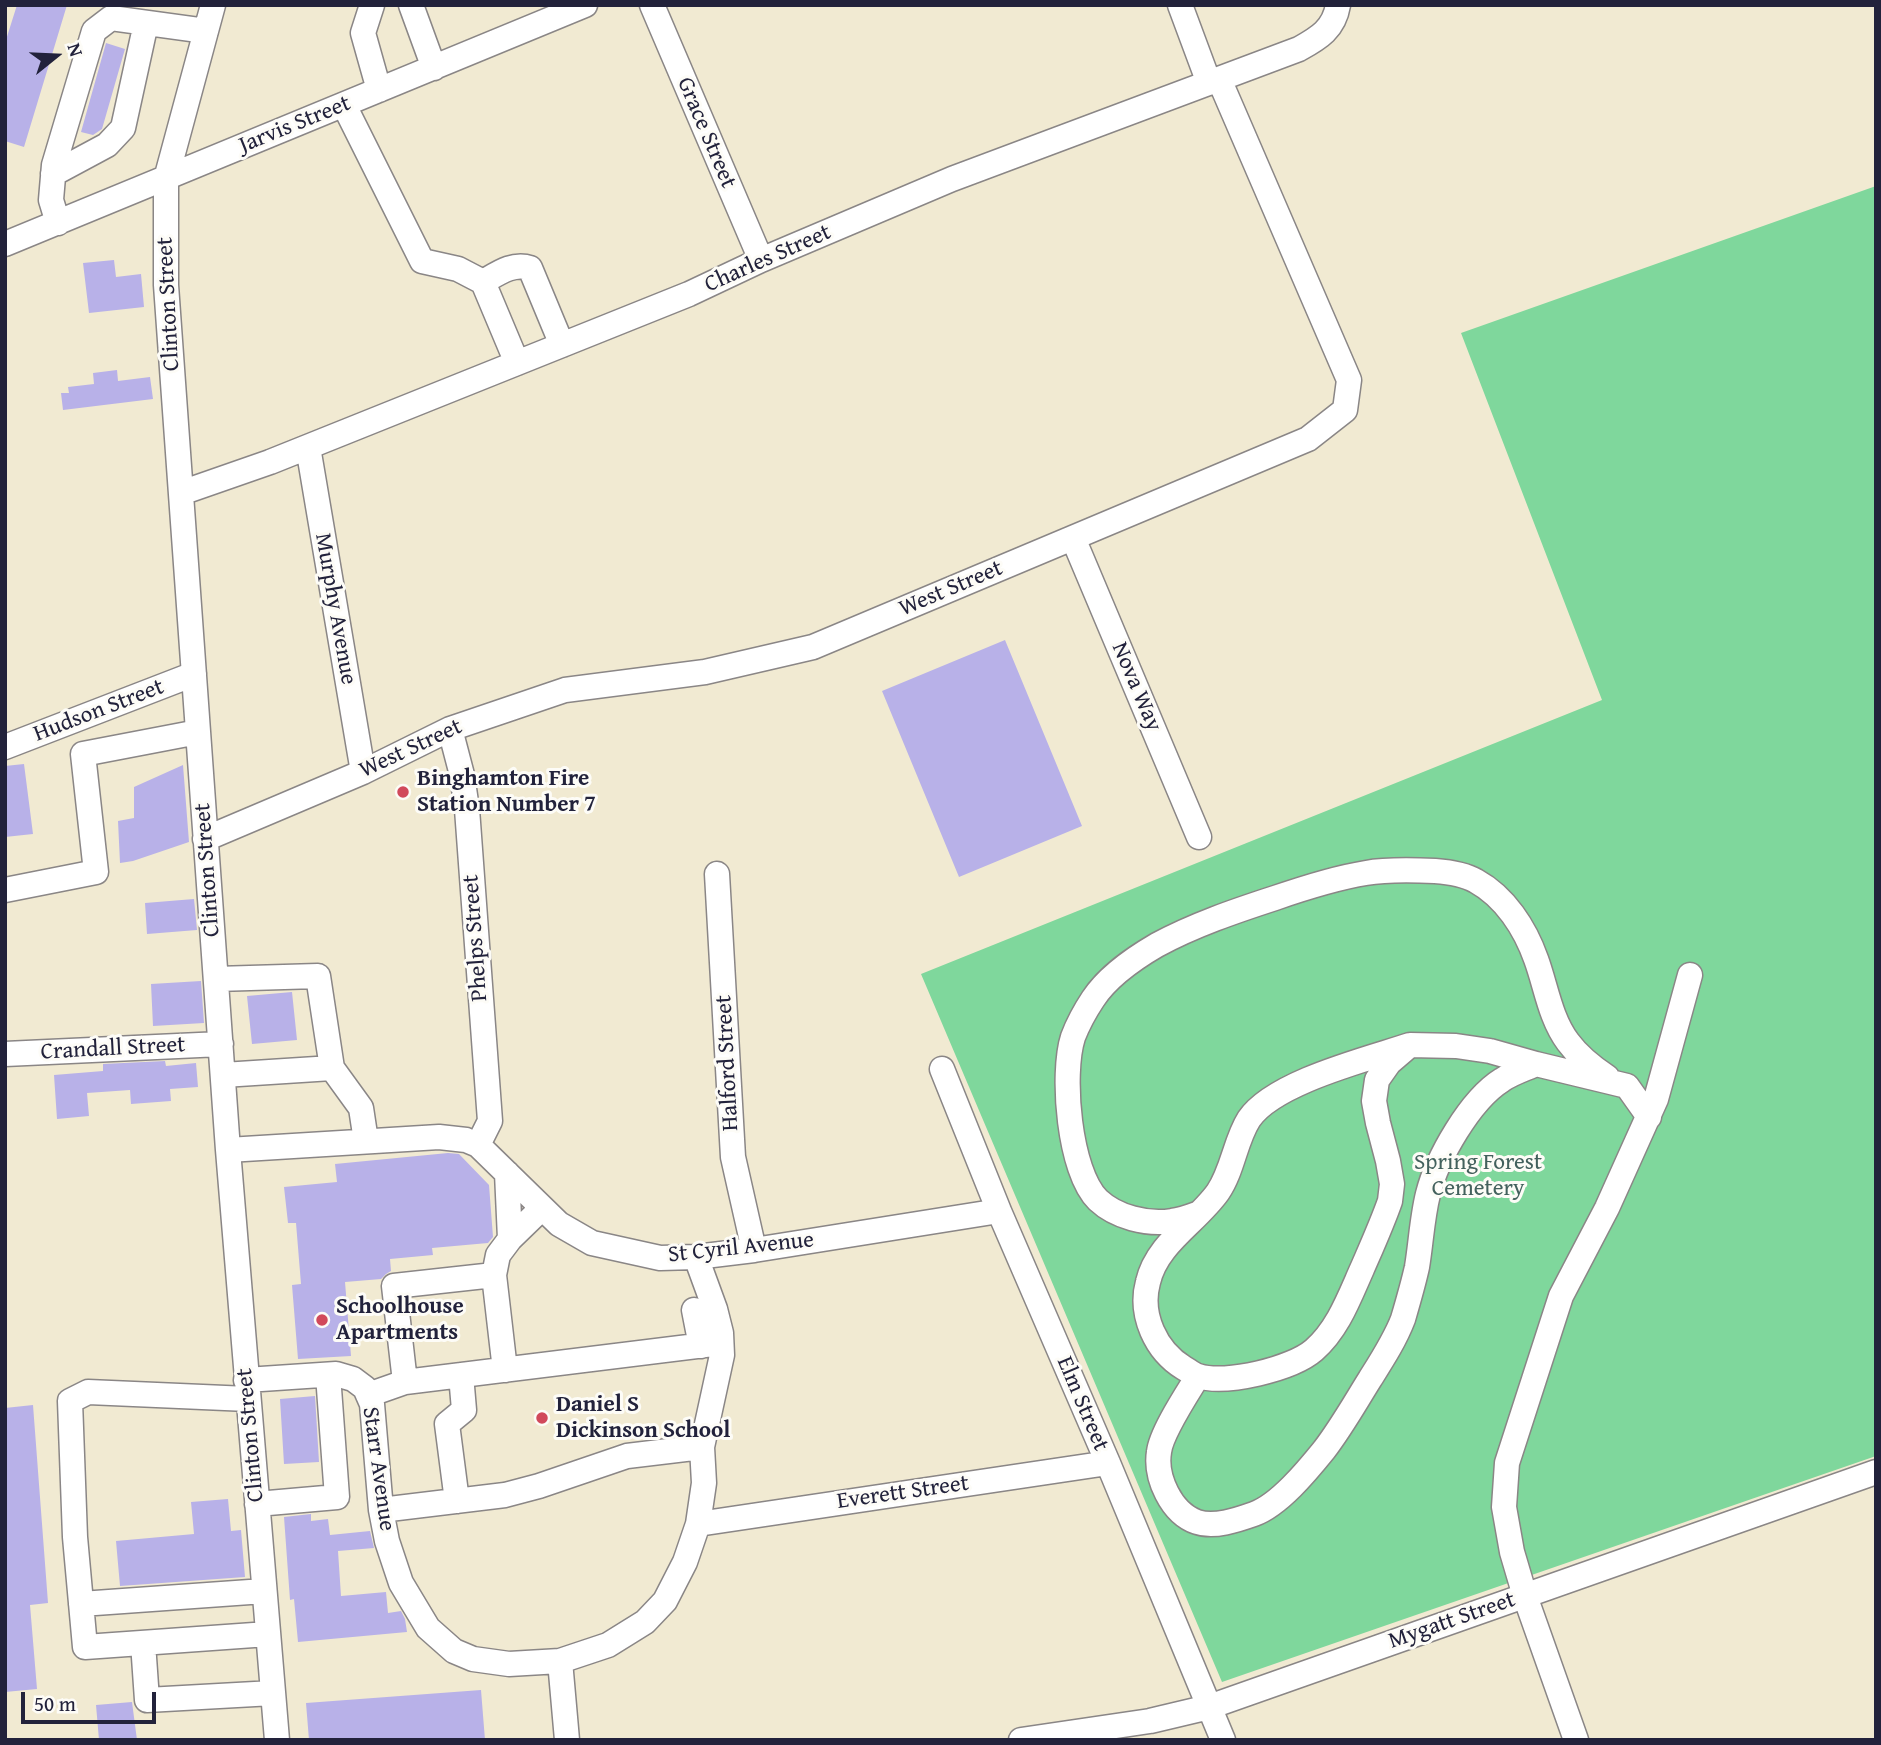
<!DOCTYPE html>
<html>
<head>
<meta charset="utf-8">
<style>
  body { margin:0 }
  #map { position:relative; width:1881px; height:1745px; overflow:hidden; background:#f1ead2; font-family:"Gentium Book Plus",serif }
  canvas { display:block }
  .frame { position:absolute; inset:0; border:7px solid #22223b; pointer-events:none }
  .north { position:absolute; left:21px; top:21px; width:70px; height:70px; -webkit-text-stroke:5px #fdfcf7; paint-order:stroke; rotate:72deg; font-size:19px; font-weight:700; line-height:28px; text-align:center; color:#22223b }
  .north::after { content:''; display:block; margin:auto; width:24px; height:32px; background:#22223b; clip-path:polygon(50% 0,100% 100%,50% 72%,0 100%) }
  .scale { position:absolute; left:21px; top:1692px; width:135px; height:32px; box-sizing:border-box; border:4px solid #22223b; border-top:0; padding-left:9px; font-size:21px; line-height:24px; white-space:nowrap; color:#22223b; -webkit-text-stroke:5px #fdfcf7; paint-order:stroke }
</style>
</head>
<body>
<div id="map">
<canvas width="1881" height="1745"></canvas>
<div class="frame"></div>
<div class="north">N</div>
<div class="scale">50 m</div>
</div>
<script>
const ctx = document.querySelector('canvas').getContext('2d');
ctx.lineJoin = 'round';
function fillPath(path, color) {
  ctx.fillStyle = color;
  ctx.fill(path, 'evenodd');
}
function strokePath(path, color, width, dash) {
  ctx.strokeStyle = color;
  ctx.lineWidth = width;
  ctx.lineCap = dash ? 'butt' : 'round';
  ctx.setLineDash(dash || []);
  ctx.stroke(path);
}
function write(font, color, halo, rows, align = 'center') {
  ctx.font = font + ' "Gentium Book Plus",serif';
  ctx.lineWidth = 6;
  ctx.setLineDash([]);
  ctx.textBaseline = 'middle';
  ctx.strokeStyle = halo;
  ctx.fillStyle = color;
  for (const [text, x, y, turn = 0] of rows) {
    ctx.save();
    ctx.translate(x, y);
    ctx.rotate((+turn || 0) * Math.PI / 180);
    ctx.textAlign = isNaN(turn) ? turn : align;
    if (halo) ctx.strokeText(text, 0, 0);
    ctx.fillText(text, 0, 0);
    ctx.restore();
  }
}
fillPath(new Path2D(`
  M 1876,186 L 1876,1456 L 1222,1682 L 921,974 L 1602,700 L 1461,333 Z`), '#7fd79c');
fillPath(new Path2D(`
  M 17,5 L 67,5 L 24,147 L 5,141 L 5,43 Z
  M 106,43 L 125,49 L 102,129 L 93,135 L 81,132 Z
  M 114,260 L 116,277 L 141,274 L 144,307 L 89,313 L 83,263 Z
  M 117,370 L 118,381 L 150,377 L 153,399 L 63,410 L 61,393 L 69,393 L 68,387 L 94,384 L 93,373 Z
  M 1005,640 L 1082,826 L 959,877 L 882,691 Z
  M 24,764 L 33,834 L 5,837 L 5,766 Z
  M 183,765 L 189,842 L 133,861 L 120,863 L 118,821 L 134,818 L 134,787 Z
  M 194,899 L 197,930 L 147,934 L 145,903 Z
  M 201,981 L 204,1023 L 153,1026 L 151,984 Z
  M 292,992 L 297,1040 L 252,1044 L 247,996 Z
  M 165,1061 L 166,1066 L 196,1063 L 198,1087 L 170,1089 L 171,1101 L 131,1104 L 130,1090 L 87,1093 L 89,1116 L 57,1119 L 54,1075 L 103,1071 L 103,1064 Z
  M 448,1153 L 459,1154 L 489,1185 L 493,1237 L 488,1243 L 432,1248 L 433,1255 L 390,1259 L 391,1271 L 386,1274 L 381,1279 L 345,1282 L 351,1356 L 298,1359 L 292,1285 L 301,1284 L 296,1223 L 288,1223 L 284,1187 L 337,1182 L 335,1164 Z
  M 315,1396 L 319,1462 L 284,1464 L 280,1399 Z
  M 33,1405 L 48,1603 L 30,1605 L 37,1689 L 5,1692 L 5,1408 Z
  M 228,1499 L 231,1531 L 241,1530 L 245,1577 L 120,1586 L 116,1541 L 194,1534 L 191,1502 Z
  M 311,1514 L 311,1521 L 328,1519 L 330,1535 L 370,1531 L 374,1548 L 338,1551 L 341,1596 L 386,1592 L 388,1613 L 401,1611 L 405,1619 L 407,1632 L 298,1642 L 294,1599 L 290,1600 L 284,1517 Z
  M 481,1690 L 485,1740 L 309,1740 L 306,1703 Z
  M 132,1702 L 137,1740 L 99,1740 L 96,1705 Z`), '#b8b1e8');
const minor = new Path2D(`
  M 213,5 L 166,179 L 166,285 L 228,1150 L 277,1740
  M 372,5 L 363,33 L 379,90
  M 411,5 L 434,68
  M 652,5 L 761,260
  M 1180,5 L 1209,83
  M 344,105 L 422,261 L 458,269 L 483,282 L 517,363
  M 53,174 L 107,145 L 123,128 L 146,23
  M 58,223 L 51,200 L 54,165 L 94,31 L 111,18 L 206,31
  M 5,244 L 585,5
  M 483,282 C 497,274 513,262 530,268 L 562,345
  M 308,447 L 363,772
  M 181,493 L 270,462 L 689,294 L 761,260 L 952,179 L 1299,49 C 1319,38 1334,29 1338,5
  M 1073,538 L 1199,837
  M 450,729 L 462,775 L 467,809 L 490,1121 L 478,1145
  M 5,747 L 194,674
  M 205,839 L 363,772 L 450,729 L 565,690 L 705,672 L 813,647 L 1308,439 L 1345,410 L 1349,380 L 1219,79
  M 717,874 L 733,1157 L 754,1250
  M 5,890 L 96,872 L 83,754 L 198,732
  M 216,979 L 318,976 L 332,1068 L 361,1108 L 366,1141
  M 1410,1045 C 1368,1059 1274,1082 1249,1119 C 1235,1141 1233,1170 1218,1192 C 1196,1223 1157,1243 1148,1282 C 1139,1315 1156,1351 1184,1368 C 1189,1371 1194,1375 1198,1376 C 1226,1385 1292,1369 1314,1350 C 1338,1329 1349,1298 1362,1269 C 1372,1246 1382,1224 1390,1201 L 1392,1184 L 1388,1161 L 1378,1123 L 1374,1101 L 1377,1080 L 1389,1063 L 1410,1045 L 1456,1046 L 1490,1051 L 1536,1064 L 1627,1086 L 1649,1117
  M 5,1054 L 221,1044
  M 942,1069 L 999,1211 L 1108,1463 L 1223,1740
  M 223,1075 L 332,1068
  M 228,1150 L 439,1137 L 466,1140 L 478,1145 L 559,1224 L 592,1243 L 660,1258 L 696,1257 L 754,1250 L 999,1211
  M 507,1173 L 510,1239
  M 1197,1214 C 1189,1217 1180,1220 1172,1221 C 1147,1225 1116,1217 1098,1200 C 1069,1172 1061,1074 1073,1037 C 1078,1024 1085,1011 1093,999 C 1108,976 1133,959 1157,945 C 1194,925 1235,911 1275,898 C 1304,888 1335,878 1366,873 C 1388,869 1413,870 1435,871 C 1448,872 1464,874 1476,881 C 1505,897 1525,928 1536,959 C 1546,986 1550,1018 1568,1042 C 1579,1057 1592,1067 1607,1077
  M 494,1275 L 505,1370
  M 694,1310 L 701,1346
  M 1198,1376 C 1187,1394 1161,1433 1159,1452 C 1155,1477 1171,1513 1197,1522 C 1214,1528 1237,1520 1254,1514 C 1279,1505 1307,1471 1324,1450 C 1341,1428 1355,1403 1370,1379 C 1382,1360 1395,1340 1403,1319 C 1408,1302 1413,1285 1417,1267 C 1421,1243 1422,1218 1428,1194 C 1437,1158 1470,1100 1502,1080 C 1512,1073 1525,1069 1536,1064
  M 246,1380 L 336,1374 L 353,1379 L 365,1388 L 372,1404 L 381,1510 L 387,1541 L 401,1583 L 428,1628 L 454,1651 L 473,1659 L 509,1664 L 560,1661 L 608,1645 L 645,1622 L 665,1601 L 685,1562 L 698,1524 L 704,1483 L 702,1447 L 722,1355 L 721,1333 L 715,1309 L 696,1257
  M 405,1382 L 721,1343
  M 368,1395 L 405,1382 L 394,1286 L 494,1275 L 498,1255 L 510,1239 L 542,1208
  M 248,1399 L 88,1392 L 70,1401 L 75,1537 L 85,1647 L 268,1634
  M 457,1501 L 447,1424 L 464,1410 L 461,1375
  M 257,1504 L 337,1497 L 328,1375
  M 381,1510 L 505,1495 L 539,1486 L 627,1456 L 702,1447
  M 698,1524 L 1108,1463
  M 81,1604 L 264,1591
  M 143,1643 L 147,1700 L 273,1693
  M 560,1661 L 567,1740
  M 1021,1740 L 1150,1721 L 1209,1707 L 1876,1472
  M 1576,1740 L 1525,1596 L 1512,1552 L 1504,1507 L 1507,1463 L 1561,1296 L 1607,1208 L 1656,1099 L 1690,975`);
strokePath(minor, '#8a8686', 27);
strokePath(minor, '#fff', 24);
for (const [x, y, r, color] of [
  [403,792,7,"#d1495b"],
  [322,1320,7,"#d1495b"],
  [542,1418,7,"#d1495b"]
]) {
  const dot = new Path2D();
  dot.arc(x, y, r, 0, 2 * Math.PI);
  ctx.fillStyle = color;
  ctx.fill(dot);
  strokePath(dot, '#fdfcf7', 2.5);
}
write('23px', '#22223b', '#fdfcf7', [
  ["Jarvis Street",295,125,-22],
  ["Grace Street",706,133,67],
  ["Charles Street",768,259,-24],
  ["Clinton Street",169,304,-93],
  ["West Street",951,589,-23],
  ["Murphy Avenue",335,609,80],
  ["Nova Way",1136,687,67],
  ["Hudson Street",99,711,-21],
  ["West Street",411,749,-25],
  ["Clinton Street",208,870,-94],
  ["Phelps Street",476,938,-94],
  ["Crandall Street",113,1049,-3],
  ["Halford Street",728,1063,-93],
  ["St Cyril Avenue",741,1248,-6],
  ["Elm Street",1082,1404,67],
  ["Clinton Street",251,1435,-95],
  ["Starr Avenue",378,1469,82],
  ["Everett Street",903,1493,-8],
  ["Mygatt Street",1452,1621,-19]
]);
write('bold 23px', '#22223b', '#fdfcf7', [
  ["Binghamton Fire",417,779],
  ["Station Number 7",417,805],
  ["Schoolhouse",336,1307],
  ["Apartments",336,1333],
  ["Daniel S",556,1405],
  ["Dickinson School",556,1431]
], 'left');
write('23px', '#43615d', '#fdfcf7', [
  ["Spring Forest",1478,1163],
  ["Cemetery",1478,1189]
]);
</script>
</body>
</html>
